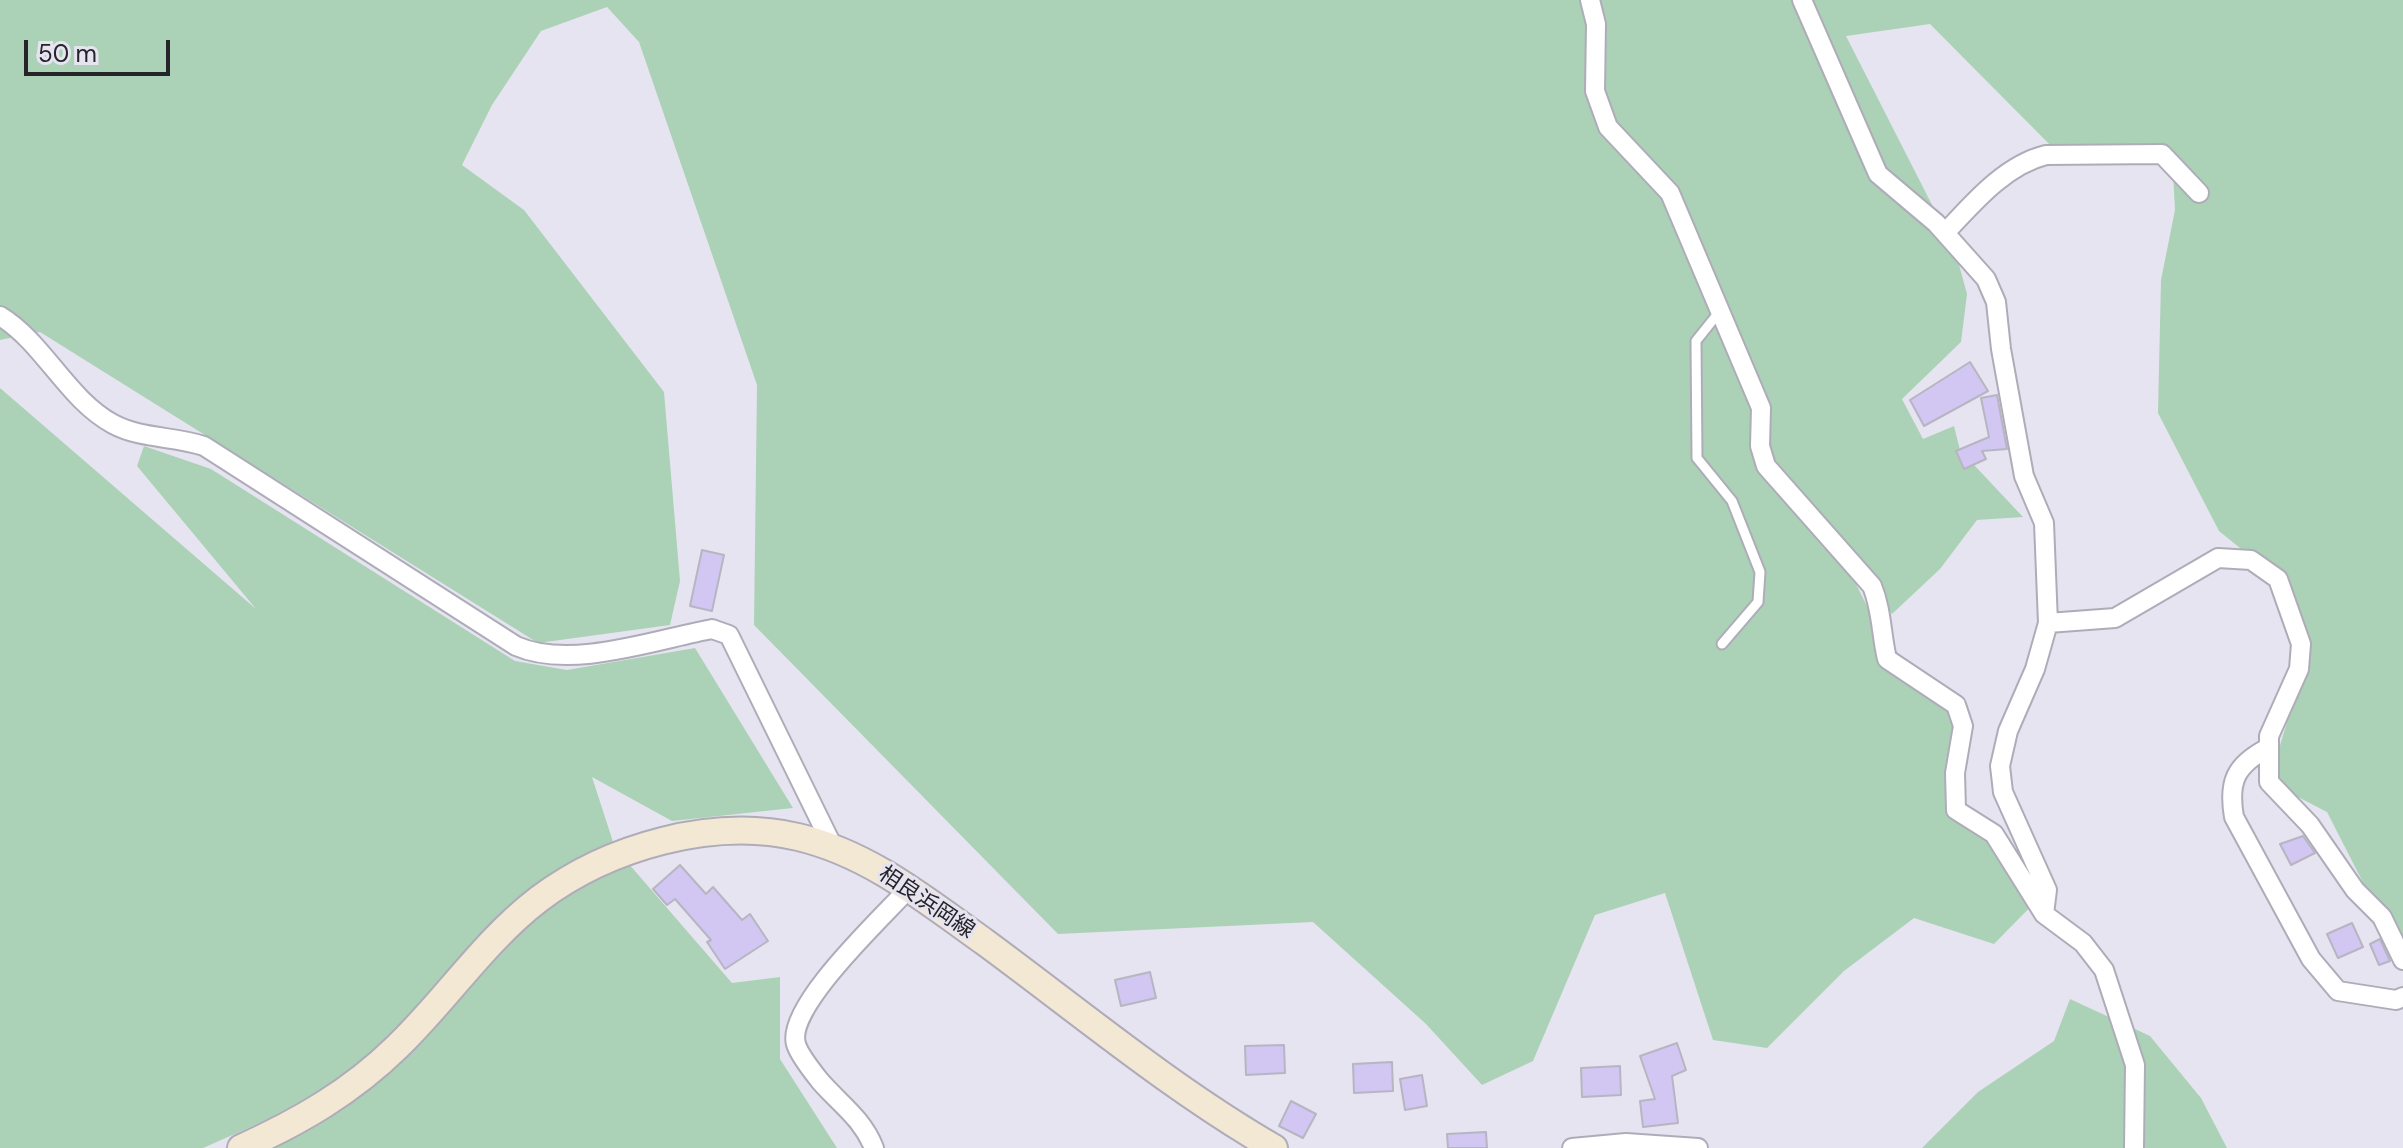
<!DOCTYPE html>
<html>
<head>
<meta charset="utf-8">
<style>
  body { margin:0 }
  #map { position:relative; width:2403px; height:1148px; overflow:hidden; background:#e7e4f1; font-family:"DM Sans",sans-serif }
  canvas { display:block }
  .scale { position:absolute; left:24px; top:40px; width:146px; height:36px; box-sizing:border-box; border:4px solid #252429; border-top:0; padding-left:10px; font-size:24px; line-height:28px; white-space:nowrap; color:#252429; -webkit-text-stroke:6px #e7e4f1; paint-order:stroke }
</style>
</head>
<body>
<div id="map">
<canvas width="2403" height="1148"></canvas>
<div class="scale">50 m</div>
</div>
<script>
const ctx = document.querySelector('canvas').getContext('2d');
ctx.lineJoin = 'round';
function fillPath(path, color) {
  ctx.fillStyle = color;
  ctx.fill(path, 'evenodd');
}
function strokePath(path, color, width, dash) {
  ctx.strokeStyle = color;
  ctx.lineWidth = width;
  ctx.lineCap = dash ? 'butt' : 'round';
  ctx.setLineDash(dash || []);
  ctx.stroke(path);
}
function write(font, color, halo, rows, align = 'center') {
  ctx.font = font + ' "DM Sans","Noto Sans JP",sans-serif';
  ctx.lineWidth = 6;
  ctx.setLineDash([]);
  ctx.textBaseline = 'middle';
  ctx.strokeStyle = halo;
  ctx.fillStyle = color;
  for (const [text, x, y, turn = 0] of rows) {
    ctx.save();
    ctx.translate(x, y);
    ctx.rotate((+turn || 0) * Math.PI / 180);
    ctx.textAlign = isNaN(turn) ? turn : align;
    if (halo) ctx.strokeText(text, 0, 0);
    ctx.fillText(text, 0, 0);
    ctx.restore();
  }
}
fillPath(new Path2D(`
  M 0,0 L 2403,0 L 2403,961 L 2327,812 L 2269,782 L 2310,646 L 2278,579 L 2219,531 L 2158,413 L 2161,280 L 2175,210 L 2172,155 L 2061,156 L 1930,24 L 1846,36 L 1955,250 L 1967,294 L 1961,342 L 1902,399 L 1923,439 L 1954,426 L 1960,450 L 2023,517 L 1977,520 L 1940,569 L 1892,614 L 1836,544 L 1881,634 L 1963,726 L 1957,810 L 2047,890 L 1994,944 L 1914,918 L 1844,971 L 1767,1048 L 1713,1040 L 1665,893 L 1595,915 L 1533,1061 L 1482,1085 L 1426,1024 L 1313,922 L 1058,934 L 754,625 L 757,385 L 639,42 L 607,7 L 541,31 L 492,105 L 462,165 L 524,210 L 664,392 L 680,581 L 670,625 L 538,643 L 40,332 L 0,340 Z
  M 0,388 L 256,609 L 137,466 L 144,446 L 211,469 L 515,661 L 567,670 L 695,648 L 793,808 L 672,821 L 592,777 L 615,848 L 732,983 L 780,977 L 780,1059 L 837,1148 L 225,1148 L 305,1117 L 330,1092 L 203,1148 L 0,1148 Z
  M 2070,999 L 2150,1036 L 2201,1098 L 2227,1148 L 1922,1148 L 1978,1092 L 2054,1041 Z`), '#abd2b6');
const building = new Path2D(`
  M 1970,362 L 1988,391 L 1924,426 L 1910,400 Z
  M 1997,395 L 2007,449 L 1982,451 L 1986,459 L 1964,469 L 1956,451 L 1989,437 L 1981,398 Z
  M 702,550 L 724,555 L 712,611 L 690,606 Z
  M 2303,836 L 2315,853 L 2291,865 L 2280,844 Z
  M 680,865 L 706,894 L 713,887 L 742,920 L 750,914 L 768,941 L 725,969 L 707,942 L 711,940 L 675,899 L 667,905 L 653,889 Z
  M 2352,923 L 2363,947 L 2338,958 L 2327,934 Z
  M 2380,939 L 2390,961 L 2379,965 L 2370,944 Z
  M 1150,972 L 1156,998 L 1121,1006 L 1115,980 Z
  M 1677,1043 L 1686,1070 L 1672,1076 L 1678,1123 L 1643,1127 L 1640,1101 L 1655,1099 L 1640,1056 Z
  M 1284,1045 L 1285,1073 L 1246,1075 L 1245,1046 Z
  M 1392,1062 L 1393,1091 L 1354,1093 L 1353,1064 Z
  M 1620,1066 L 1621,1095 L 1582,1097 L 1581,1068 Z
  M 1422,1075 L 1427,1106 L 1405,1110 L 1400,1079 Z
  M 1291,1101 L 1316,1114 L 1303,1138 L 1279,1126 Z
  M 1486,1132 L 1487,1148 L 1448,1148 L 1447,1134 Z`);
fillPath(building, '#d2c6f2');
strokePath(building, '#b8b5c2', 2);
const service = new Path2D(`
  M 1720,311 L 1696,341 L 1697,458 L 1732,501 L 1760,572 L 1758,602 L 1722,644`);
const minor = new Path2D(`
  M 1590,0 L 1596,24 L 1595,91 L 1608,127 L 1670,193 L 1761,408 L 1760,446 L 1766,466 L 1872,586 C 1882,610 1881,634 1887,659 L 1956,705 L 1963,726 L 1955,773 L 1956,810 L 1994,834 L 2044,914 L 2083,943 L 2104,970 L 2135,1065 L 2134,1148
  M 1802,0 L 1878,174 L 1936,223 L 1986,279 L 1996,302 L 2001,349 L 2024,476 L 2044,523 L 2048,623 L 2035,669 L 2008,731 L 2000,766 L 2003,792 L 2047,890 L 2044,914
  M 1945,233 C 1973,203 2005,165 2046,155 L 2162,154 L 2199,193
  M 0,316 C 44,343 67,399 113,424 C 141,439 174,436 204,446 L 516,646 C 571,670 654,640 712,629 L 729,635 L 834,849
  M 2048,623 L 2115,618 L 2218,558 L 2251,560 L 2278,579 L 2301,644 L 2299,669 L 2269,736 L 2269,782 L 2310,825 L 2355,890 L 2382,917 L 2403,960
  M 2268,748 C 2235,765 2228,782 2234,817 L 2311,959 L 2338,991 L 2396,1000 L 2403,997
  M 874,1148 C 862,1118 840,1104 820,1081 C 813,1072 799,1055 796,1044 C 785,1007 885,915 910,887
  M 1572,1148 L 1626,1143 L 1698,1148`);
const secondary = new Path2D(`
  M 241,1148 C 299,1122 351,1092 397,1047 C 446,1000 484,941 539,899 C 608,847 712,817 798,837 C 870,854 927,901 986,943 C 1081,1013 1172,1089 1274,1148`);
strokePath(service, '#afacb9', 13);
strokePath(minor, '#afacb9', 22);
strokePath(secondary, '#afacb9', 30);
strokePath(service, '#fff', 9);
strokePath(minor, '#fff', 18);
strokePath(secondary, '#f3e8d4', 26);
write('22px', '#252429', '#e7e4f1', [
  ["相良浜岡線",926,903,34]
]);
</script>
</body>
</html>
